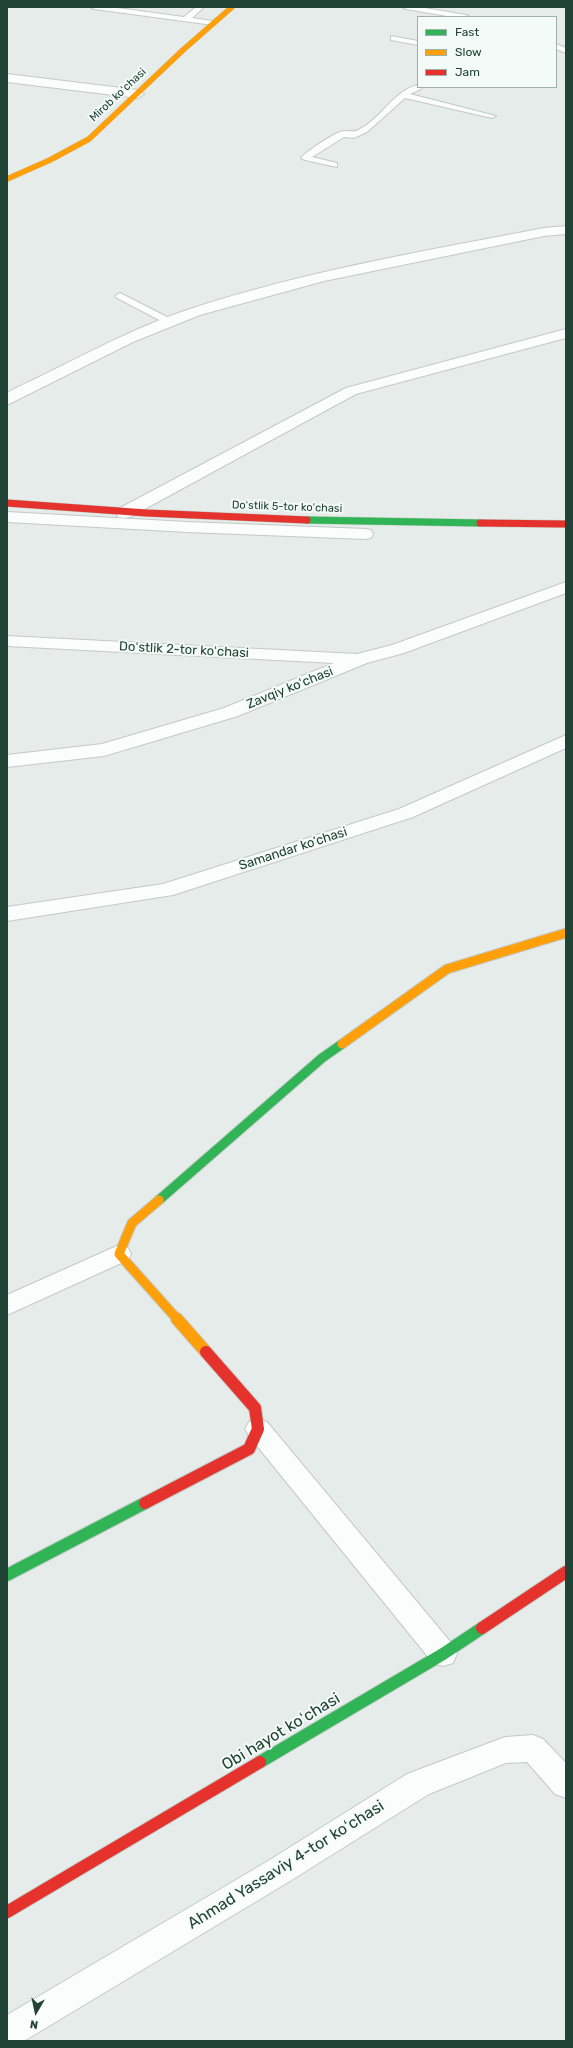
<!DOCTYPE html>
<html>
<head>
<meta charset="utf-8">
<style>
  body { margin:0 }
  #map { position:relative; width:573px; height:2048px; overflow:hidden; background:#e6ece9; font-family:Rubik,sans-serif }
  canvas { display:block }
  .frame { position:absolute; inset:0; border:8px solid #204336; pointer-events:none }
  .legend { position:absolute; left:417px; top:16px; width:140px; height:72px; box-sizing:border-box; background:#f4faf7; border:1px solid #9fb1aa; margin:0; padding:5px 7px; list-style:none; font-size:12px; color:#204336 }
  .legend li { display:flex; align-items:center; gap:8px; height:20px }
  .legend b { width:20px; border:1px solid #9fb1aa }
  .north { position:absolute; left:16px; top:1992px; width:40px; height:40px; -webkit-text-stroke:3px #f4faf7; paint-order:stroke; rotate:189deg; font-size:11px; font-weight:700; line-height:16px; text-align:center; color:#204336 }
  .north::after { content:''; display:block; margin:auto; width:14px; height:18px; background:#204336; clip-path:polygon(50% 0,100% 100%,50% 72%,0 100%) }
</style>
</head>
<body>
<div id="map">
<canvas width="573" height="2048"></canvas>
<div class="frame"></div>
<ul class="legend">
<li><b style="height:5px;background:#30b455"></b>Fast</li>
<li><b style="height:5px;background:#ff9f0a"></b>Slow</li>
<li><b style="height:5px;background:#e5322d"></b>Jam</li>
</ul>
<div class="north">N</div>
</div>
<script>
const ctx = document.querySelector('canvas').getContext('2d');
ctx.lineJoin = 'round';
function strokePath(path, color, width, dash) {
  ctx.strokeStyle = color;
  ctx.lineWidth = width;
  ctx.lineCap = dash ? 'butt' : 'round';
  ctx.setLineDash(dash || []);
  ctx.stroke(path);
}
function fillPath(path, color) {
  ctx.fillStyle = color;
  ctx.fill(path, 'evenodd');
}
function write(font, color, halo, rows, align = 'center') {
  ctx.font = font + ' Rubik,sans-serif';
  ctx.lineWidth = 4;
  ctx.setLineDash([]);
  ctx.textBaseline = 'middle';
  ctx.strokeStyle = halo;
  ctx.fillStyle = color;
  for (const [text, x, y, turn = 0] of rows) {
    ctx.save();
    ctx.translate(x, y);
    ctx.rotate((+turn || 0) * Math.PI / 180);
    ctx.textAlign = isNaN(turn) ? turn : align;
    if (halo) ctx.strokeText(text, 0, 0);
    ctx.fillText(text, 0, 0);
    ctx.restore();
  }
}
const lane = new Path2D(`
  M 90,7 L 110,7 L 184,17 L 196,7 L 204,7 L 192,18 L 213,21 L 217,23 L 213,25 L 94,9 Z
  M 402,7 L 419,7 L 466,15 L 470,17 L 453,17 L 406,9 Z
  M 391,36 L 418,41 L 418,45 L 391,40 Z
  M 556,44 L 566,48 L 566,53 L 556,49 Z
  M 418,85 L 418,87 L 422,87 L 421,89 L 410,94 L 496,116 L 492,118 L 405,98 L 367,132 L 354,138 L 344,137 L 312,157 L 337,163 L 337,167 L 305,160 L 301,158 C 307,151 330,136 340,132 C 347,129 352,134 360,129 C 383,117 393,91 418,85 Z
  M 120,293 L 171,319 L 173,321 L 171,323 L 165,323 L 117,298 L 115,296 Z`);
const street = new Path2D(`
  M 7,74 L 138,90 L 144,94 L 138,98 L 7,82 Z
  M 566,226 L 566,234 L 544,236 L 324,281 L 200,315 L 133,342 L 7,405 L 7,393 L 14,389 C 72,362 129,329 190,309 C 305,271 425,251 544,228 Z
  M 566,329 L 566,338 L 356,394 L 130,517 L 124,518 L 118,517 L 116,513 L 118,509 L 346,388 Z
  M 7,512 L 187,522 L 365,529 L 371,530 L 373,534 L 371,538 L 365,539 L 187,532 L 7,522 Z
  M 566,582 L 566,593 L 404,653 L 367,663 L 238,716 L 104,756 L 7,767 L 7,755 L 102,744 L 224,708 L 334,663 L 7,646 L 7,636 L 357,654 L 392,645 Z
  M 566,735 L 566,748 L 413,817 L 173,895 L 7,921 L 7,907 L 163,884 L 399,809 Z
  M 119,1245 L 128,1248 L 131,1254 L 128,1260 L 7,1315 L 7,1295 Z
  M 258,1419 L 267,1422 L 453,1645 L 457,1654 L 453,1663 L 443,1666 L 433,1663 L 249,1436 L 245,1429 L 249,1422 Z
  M 533,1735 L 543,1739 L 566,1763 L 566,1798 L 555,1794 L 527,1762 L 506,1763 L 429,1794 L 290,1881 L 24,2041 L 7,2041 L 7,2015 L 268,1861 L 407,1774 L 505,1737 Z`);
const fastFar2 = new Path2D(`
  M 307,520 L 480,523`);
const fastFar1 = new Path2D(`
  M 159,1200 L 322,1058 L 342,1044`);
const fast = new Path2D(`
  M 7,1575 L 145,1503
  M 260,1762 L 443,1654 L 482,1628`);
const slowFar2 = new Path2D(`
  M 7,179 L 50,160 L 89,139 L 183,50 L 232,7`);
const slowFar1 = new Path2D(`
  M 342,1044 L 447,969 L 566,933
  M 159,1200 L 132,1223 L 119,1254 L 178,1320`);
const slow = new Path2D(`
  M 177,1319 L 206,1352`);
const jamFar1 = new Path2D(`
  M 7,503 L 147,513 L 307,520
  M 480,523 L 566,524`);
const jam = new Path2D(`
  M 145,1503 L 249,1449 L 258,1429 L 255,1408 L 206,1352
  M 482,1628 L 566,1572
  M 7,1912 L 260,1762`);
strokePath(lane, '#c3c9c6', 2);
strokePath(street, '#c3c9c6', 2);
strokePath(fastFar2, '#c1cac6', 8);
strokePath(fastFar1, '#c1cac6', 11);
strokePath(fast, '#c1cac6', 14);
strokePath(slowFar2, '#c1cac6', 6);
strokePath(slowFar1, '#c1cac6', 11);
strokePath(slow, '#c1cac6', 14);
strokePath(jamFar1, '#c1cac6', 8);
strokePath(jam, '#c1cac6', 14);
fillPath(lane, '#fbfcfc');
fillPath(street, '#fbfcfc');
strokePath(fastFar2, '#30b455', 7);
strokePath(fastFar1, '#30b455', 9);
strokePath(fast, '#30b455', 12);
strokePath(slowFar2, '#ff9f0a', 5.5);
strokePath(slowFar1, '#ff9f0a', 9);
strokePath(slow, '#ff9f0a', 12);
strokePath(jamFar1, '#e5322d', 7);
strokePath(jam, '#e5322d', 12);
write('11px', '#204336', '#f4faf7', [
  ["Mirob koʻchasi",118,95,-43],
  ["Doʻstlik 5-tor koʻchasi",287,507,2]
]);
write('13px', '#204336', '#f4faf7', [
  ["Doʻstlik 2-tor koʻchasi",184,650,3],
  ["Zavqiy koʻchasi",290,688,-22],
  ["Samandar ko‘chasi",293,849,-18]
]);
write('16px', '#204336', '#f4faf7', [
  ["Obi hayot koʻchasi",281,1732,-31],
  ["Ahmad Yassaviy 4-tor koʻchasi",286,1865,-32]
]);
</script>
</body>
</html>
